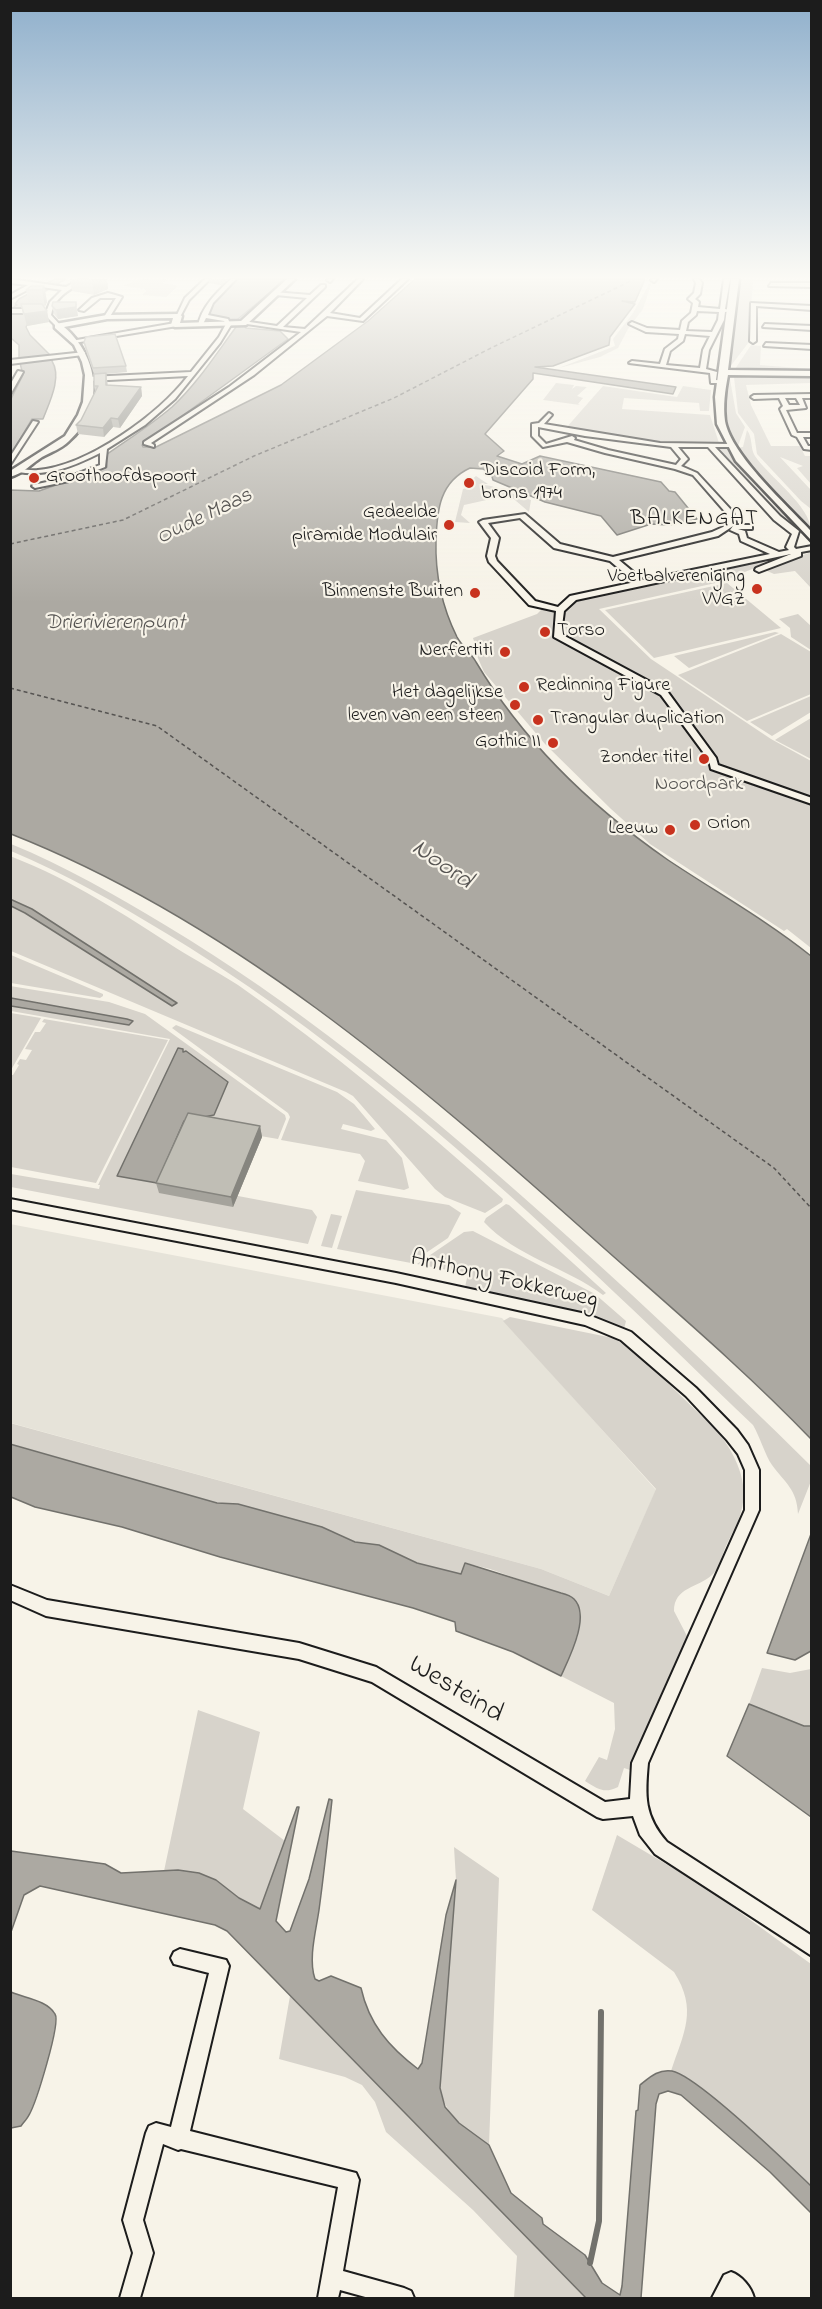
<!DOCTYPE html>
<html>
<head>
<meta charset="utf-8">
<style>
  body { margin:0 }
  #map { position:relative; width:822px; height:2309px; overflow:hidden; background:#f7f3e8; font-family:"Indie Flower",sans-serif }
  canvas { display:block }
  .frame { position:absolute; inset:0; border:12px solid #1c1c1c; pointer-events:none }
</style>
</head>
<body>
<div id="map">
<canvas width="822" height="2309"></canvas>
<div class="frame"></div>
</div>
<script>
const ctx = document.querySelector('canvas').getContext('2d');
ctx.lineJoin = 'round';
function fillPath(path, color) {
  ctx.fillStyle = color;
  ctx.fill(path, 'evenodd');
}
function strokePath(path, color, width, dash) {
  ctx.strokeStyle = color;
  ctx.lineWidth = width;
  ctx.lineCap = dash ? 'butt' : 'round';
  ctx.setLineDash(dash || []);
  ctx.stroke(path);
}
function write(font, color, halo, rows, align = 'center') {
  ctx.font = font + ' "Indie Flower",sans-serif';
  ctx.lineWidth = 4.5;
  ctx.setLineDash([]);
  ctx.textBaseline = 'middle';
  ctx.strokeStyle = halo;
  ctx.fillStyle = color;
  for (const [text, x, y, turn = 0] of rows) {
    ctx.save();
    ctx.translate(x, y);
    ctx.rotate((+turn || 0) * Math.PI / 180);
    ctx.textAlign = isNaN(turn) ? turn : align;
    if (halo) ctx.strokeText(text, 0, 0);
    ctx.fillText(text, 0, 0);
    ctx.restore();
  }
}
fillPath(new Path2D(`
  M 10,1224 L 502,1318 L 656,1490 L 609,1596 L 541,1569 L 11,1423 Z`), '#e6e3d9');
fillPath(new Path2D(`
  M 139,279 L 169,280 L 162,283 L 178,286 L 166,297 L 142,295 L 146,291 L 144,289 L 123,286 Z
  M 740,279 L 753,279 L 749,342 L 730,367 L 729,364 Z
  M 649,284 L 651,285 L 643,309 L 628,329 L 618,348 L 600,357 L 559,368 L 615,346 L 613,339 L 633,313 Z
  M 751,345 L 761,346 L 760,365 L 811,369 L 812,372 L 756,372 L 735,369 Z
  M 741,376 L 811,377 L 811,383 L 746,385 L 751,405 L 771,446 L 800,446 L 805,456 L 811,456 L 811,484 L 797,468 L 803,466 L 780,457 L 811,490 L 811,509 L 801,501 L 757,454 L 754,434 L 738,413 L 734,377 Z
  M 727,379 L 730,379 L 736,413 L 745,427 L 738,446 L 735,447 C 724,421 723,408 725,381 Z
  M 556,383 L 574,385 L 572,389 L 576,386 L 587,387 L 577,396 L 583,398 L 578,404 L 580,405 L 543,400 Z
  M 603,386 L 677,397 L 683,386 L 711,390 L 709,411 L 700,411 L 699,403 L 624,398 L 622,409 L 710,415 L 719,443 L 658,443 L 566,428 Z
  M 747,430 C 753,438 750,448 755,456 C 769,477 811,506 811,531 L 736,448 L 743,447 Z
  M 716,446 L 729,449 C 738,474 787,517 807,538 L 778,516 L 714,447 Z
  M 476,476 L 488,484 L 478,484 L 491,486 L 531,500 L 529,512 L 509,495 L 464,505 L 461,515 L 470,523 L 455,522 L 463,489 L 473,485 L 465,485 Z
  M 811,552 L 811,588 L 795,571 L 774,574 L 765,570 Z
  M 787,555 L 720,582 L 599,609 L 651,659 L 771,739 L 811,761 L 811,948 L 787,929 L 784,931 L 650,844 L 611,809 L 545,744 L 484,672 L 474,649 L 476,648 L 473,638 L 537,614 L 543,608 L 550,609 L 584,596 Z
  M 727,583 L 781,628 L 654,658 L 605,610 Z
  M 798,614 L 811,626 L 811,650 L 791,637 L 790,628 L 779,619 Z
  M 775,632 L 779,633 L 689,668 L 674,656 Z
  M 781,634 L 811,652 L 811,694 L 747,721 L 678,675 Z
  M 811,696 L 811,712 L 772,736 L 750,722 Z
  M 811,718 L 811,759 L 775,740 L 778,738 Z
  M 11,844 C 65,866 115,895 165,925 C 295,1003 410,1097 523,1197 C 622,1284 718,1374 811,1466 L 811,1481 L 798,1514 C 797,1489 785,1483 772,1465 C 765,1455 760,1437 753,1425 C 570,1249 387,1068 169,935 C 118,904 66,874 11,851 Z
  M 10,856 C 72,880 125,915 176,948 C 195,960 218,972 238,985 C 331,1050 418,1123 503,1199 L 502,1202 L 485,1213 L 445,1197 L 435,1189 L 353,1096 L 346,1092 L 11,951 L 11,906 L 25,913 L 172,1005 L 176,1002 L 32,909 L 11,899 Z
  M 11,955 L 103,994 L 103,996 L 100,998 L 11,983 Z
  M 10,986 L 109,1002 L 145,1014 L 285,1115 L 286,1119 L 278,1139 L 189,1124 L 164,1182 L 312,1210 L 317,1217 L 308,1244 L 11,1187 L 11,1174 L 99,1189 L 100,1185 L 98,1185 L 170,1039 L 11,1011 Z
  M 11,1013 L 41,1018 L 11,1070 L 10,1013 Z
  M 44,1019 L 168,1040 L 96,1183 L 11,1167 L 11,1075 L 13,1075 L 19,1065 L 17,1064 L 20,1059 L 26,1060 L 32,1050 L 25,1049 L 35,1032 L 40,1032 L 46,1023 L 42,1022 Z
  M 176,1025 L 337,1092 L 354,1104 L 375,1129 L 371,1131 L 343,1124 L 341,1129 L 386,1140 L 402,1158 L 409,1188 L 404,1190 L 358,1181 L 365,1161 L 360,1154 L 281,1140 L 290,1117 L 288,1113 L 172,1028 Z
  M 356,1190 L 449,1205 L 461,1213 L 448,1238 L 411,1263 L 337,1249 Z
  M 506,1204 L 509,1205 L 606,1293 L 603,1295 C 566,1267 516,1257 484,1222 L 486,1218 Z
  M 331,1214 L 342,1216 L 332,1248 L 321,1246 Z
  M 473,1231 L 595,1294 L 626,1321 L 624,1329 L 569,1309 L 465,1287 L 468,1274 L 417,1264 L 464,1232 Z
  M 510,1317 L 613,1338 L 637,1353 L 717,1431 C 735,1453 750,1483 741,1512 C 738,1524 731,1535 726,1546 C 722,1555 719,1569 712,1575 C 698,1588 674,1587 674,1611 L 687,1636 L 637,1748 L 630,1770 L 624,1768 L 618,1787 C 604,1794 598,1789 585,1781 L 599,1757 L 607,1760 L 615,1729 L 614,1703 L 561,1676 L 578,1636 L 581,1612 L 574,1599 L 490,1569 L 465,1563 L 461,1574 L 417,1563 L 379,1545 L 355,1542 L 337,1533 L 238,1504 L 217,1503 L 11,1444 L 10,1423 L 541,1569 L 609,1596 L 656,1489 L 503,1321 Z
  M 762,1668 L 790,1673 L 811,1669 L 811,1726 L 804,1726 L 749,1704 Z
  M 198,1710 L 260,1732 L 243,1809 L 285,1841 L 260,1909 L 239,1898 L 216,1880 L 164,1871 Z
  M 617,1835 L 705,1887 L 811,1964 L 811,2186 L 688,2078 L 671,2071 C 684,2032 698,2010 674,1972 L 592,1910 Z
  M 454,1847 L 499,1878 L 489,2145 C 466,2129 445,2116 440,2088 L 456,1880 Z
  M 290,1996 L 586,2298 L 514,2298 L 517,2256 L 473,2210 L 386,2132 L 375,2102 L 362,2085 L 345,2077 L 279,2059 Z`), '#d7d3cb');
const water = new Path2D(`
  M 55,279 L 66,279 L 42,293 L 26,327 L 30,335 L 53,358 L 52,361 C 62,377 50,401 43,419 L 32,419 L 11,455 L 11,399 L 23,375 L 19,359 L 19,345 L 11,338 L 11,308 L 17,305 L 15,304 L 19,299 Z
  M 237,279 L 286,279 L 238,319 L 246,328 L 280,331 L 288,339 L 142,445 L 143,447 L 156,447 L 281,385 L 368,321 L 415,279 L 645,279 L 635,302 L 622,301 L 635,304 L 610,337 L 609,345 L 553,366 L 535,367 L 676,387 L 673,394 L 533,373 L 533,379 L 485,434 L 504,451 L 497,456 L 522,464 L 540,456 L 661,482 L 669,491 L 675,492 L 697,519 L 669,525 L 651,524 L 617,535 L 601,516 L 545,502 L 493,480 L 491,473 L 483,469 L 470,468 C 440,482 437,509 436,540 C 435,574 442,607 457,637 C 462,646 471,653 476,662 C 523,741 593,808 668,860 C 716,892 766,920 811,956 L 811,1439 C 741,1366 663,1301 587,1233 C 414,1079 229,920 11,834 L 10,490 L 39,491 L 107,467 L 106,455 C 130,438 151,425 172,407 C 197,384 216,354 236,327 L 228,318 L 208,315 L 213,302 Z
  M 10,899 L 32,909 L 177,1003 L 172,1006 L 25,913 L 11,906 Z
  M 11,998 L 127,1019 L 133,1021 L 129,1025 L 11,1006 Z
  M 178,1048 L 183,1049 L 183,1052 L 186,1051 L 228,1082 L 214,1115 L 184,1121 L 157,1183 L 117,1176 Z
  M 10,1444 L 217,1503 L 238,1504 L 322,1527 L 355,1542 L 379,1545 L 417,1563 L 461,1574 L 465,1563 L 561,1593 C 565,1594 571,1596 574,1599 C 591,1616 569,1658 561,1676 L 513,1652 L 456,1631 L 455,1622 L 413,1608 L 220,1557 L 122,1527 L 35,1507 L 11,1497 Z
  M 811,1534 L 811,1651 L 795,1660 L 767,1653 Z
  M 749,1704 L 804,1726 L 811,1726 L 811,1817 L 727,1756 Z
  M 329,1799 L 332,1800 C 328,1837 324,1873 319,1910 C 316,1931 308,1959 315,1979 L 319,1981 L 331,1976 L 361,1988 C 369,2024 389,2047 418,2069 L 422,2063 L 446,1915 L 456,1880 L 440,2088 L 445,2107 L 459,2123 L 489,2145 L 511,2193 L 542,2218 L 543,2224 L 585,2255 L 602,2283 L 620,2295 L 622,2286 L 636,2111 L 638,2110 L 640,2085 C 650,2077 658,2069 672,2071 C 698,2076 788,2164 811,2186 L 811,2213 L 770,2172 L 681,2095 L 668,2091 L 659,2094 L 656,2104 L 641,2298 L 586,2298 L 227,1931 L 215,1925 L 40,1886 L 24,1895 L 11,1932 L 11,1851 L 105,1864 L 121,1873 L 178,1870 L 199,1873 L 216,1880 L 239,1898 L 260,1909 L 297,1807 L 299,1807 L 276,1921 L 286,1932 L 290,1931 L 309,1879 Z
  M 11,1992 C 24,1998 47,2000 55,2014 C 61,2023 36,2103 29,2115 C 27,2119 23,2123 21,2126 L 11,2128 Z`);
fillPath(water, '#aca9a2');
strokePath(water, '#72716c', 1.5);
strokePath(new Path2D(`
  M 590,2263 L 599,2221 L 601,2012`), '#72716c', 6);
strokePath(new Path2D(`
  M 10,544 L 123,520 L 254,456 L 394,398 L 491,348 L 635,279
  M 10,688 L 157,726 L 774,1168 L 812,1209`), '#565452', 1.5, [4, 3]);
strokePath(new Path2D(`
  M 10,304 L 14,305`), '#d6d3c9', 6, [6, 3]);
const street = new Path2D(`
  M 10,279 L 66,287 L 80,279 L 87,279 C 72,289 55,295 51,315 L 61,326 L 58,328 L 45,315 L 50,302 L 62,290 L 35,286 L 10,299 L 10,295 L 28,285 L 10,283 Z
  M 205,279 L 210,279 L 189,300 L 180,317 L 176,317 L 185,298 Z
  M 231,279 L 236,279 L 213,303 L 208,315 L 228,319 L 231,325 L 220,343 L 175,399 L 145,425 L 107,449 L 105,467 L 69,481 L 35,488 L 32,486 L 33,485 L 65,478 L 100,465 L 100,453 C 74,466 48,477 18,472 L 18,470 L 20,469 C 26,469 32,471 38,470 C 88,466 159,414 188,376 L 89,381 L 86,379 L 89,377 L 191,372 L 219,337 L 226,324 L 224,321 L 206,318 L 202,326 L 198,326 C 201,308 216,293 231,279 Z
  M 333,279 L 330,282 L 327,280 L 328,279 Z
  M 358,279 L 363,279 L 330,313 L 360,318 L 402,279 L 408,279 L 363,321 L 327,316 L 254,375 L 151,443 L 154,445 L 154,447 L 144,444 L 144,442 L 229,387 L 301,332 L 240,323 L 243,321 L 277,326 L 307,298 L 276,295 L 274,292 L 310,295 L 321,285 L 325,285 L 325,287 L 283,327 L 305,329 Z
  M 657,279 L 654,282 L 651,280 L 652,279 Z
  M 694,279 L 699,279 L 702,283 L 700,294 L 695,299 L 699,302 L 698,307 L 720,309 L 724,279 L 730,279 L 725,309 L 733,311 L 725,312 L 724,320 L 709,350 L 706,369 L 717,372 L 716,380 L 723,381 L 723,383 L 711,383 L 710,373 L 629,363 L 632,361 L 660,364 L 665,349 L 678,339 L 679,334 L 646,332 L 629,324 L 632,322 L 647,328 L 680,330 L 682,321 L 691,313 L 693,303 L 688,299 L 694,293 L 696,283 ZM 697,311 L 719,312 L 718,320 L 712,332 L 686,331 L 688,322 L 696,315 ZM 685,334 L 710,336 L 703,350 L 700,368 L 666,365 L 670,351 L 683,341 Z
  M 771,283 L 812,283 L 812,287 L 769,286 Z
  M 108,293 L 122,297 L 109,318 L 104,317 L 116,298 L 100,298 L 84,311 L 79,310 L 92,298 Z
  M 751,303 L 812,306 L 812,310 L 756,306 L 756,341 L 753,343 L 750,341 Z
  M 10,309 L 38,309 L 41,311 L 38,313 L 10,313 Z
  M 175,323 L 177,326 L 74,343 L 71,341 Z
  M 765,324 L 812,326 L 812,330 L 763,327 Z
  M 766,343 L 812,345 L 812,349 L 764,346 Z
  M 85,352 L 83,355 L 10,364 L 10,360 Z
  M 18,371 L 23,372 L 10,395 L 10,385 Z
  M 812,394 L 812,398 L 802,398 L 806,408 L 786,410 L 797,433 L 812,433 L 812,437 L 803,437 L 808,446 L 812,446 L 812,450 L 804,449 L 797,437 L 792,435 L 780,409 L 783,406 L 779,398 L 754,399 L 751,397 L 754,395 ZM 785,398 L 796,398 L 800,405 L 789,405 Z
  M 549,413 L 552,415 L 544,424 L 660,443 L 732,444 L 732,446 L 730,447 L 715,447 L 780,516 L 799,531 L 794,547 L 796,549 L 812,546 L 812,550 L 801,552 L 801,556 L 759,572 L 755,570 L 756,568 L 791,554 L 576,600 L 564,611 L 561,634 L 667,691 L 716,758 L 718,765 L 812,798 L 812,804 L 711,769 L 709,760 L 661,695 L 554,637 L 556,611 L 529,605 L 489,562 L 487,556 L 491,538 L 479,522 L 483,520 L 525,514 L 560,544 L 613,557 L 712,532 L 723,527 L 728,523 L 727,514 L 693,475 L 675,469 L 605,453 L 567,442 L 543,447 L 532,436 L 532,424 L 539,423 ZM 538,427 L 585,436 L 671,447 L 681,459 L 676,465 L 608,450 L 574,440 L 575,438 L 572,436 L 546,444 L 538,436 ZM 678,447 L 708,447 L 774,520 L 792,534 L 786,547 L 789,550 L 779,552 L 747,538 L 745,531 L 738,529 L 752,529 L 752,525 L 734,525 L 736,523 L 733,512 L 697,473 L 681,466 L 688,459 ZM 520,518 L 554,548 L 610,561 L 635,582 L 570,596 L 558,607 L 535,601 L 497,561 L 495,556 L 499,538 L 488,523 ZM 733,526 L 730,530 L 739,534 L 741,541 L 770,554 L 643,580 L 619,560 L 718,536 Z
  M 33,421 L 38,422 L 10,465 L 10,457 Z
  M 10,1199 L 396,1273 L 586,1314 L 631,1332 L 696,1388 L 737,1430 L 748,1445 L 759,1470 L 759,1510 L 648,1763 C 645,1796 644,1816 667,1842 L 812,1936 L 812,1956 L 655,1854 L 640,1835 L 633,1816 L 603,1819 L 597,1817 L 372,1682 L 299,1659 L 46,1616 L 10,1600 L 10,1585 L 47,1600 L 299,1643 L 376,1667 L 605,1802 L 630,1799 L 632,1763 L 745,1510 L 745,1470 L 738,1454 L 727,1440 L 686,1396 L 621,1340 L 585,1325 L 396,1283 L 10,1209 Z
  M 180,1949 L 226,1960 L 229,1966 L 190,2131 L 356,2173 L 359,2180 L 343,2271 L 404,2288 L 411,2291 L 414,2298 L 369,2298 L 340,2290 L 338,2298 L 318,2298 L 338,2187 L 181,2149 L 178,2150 L 163,2144 L 143,2220 L 153,2253 L 140,2298 L 120,2298 L 133,2253 L 123,2220 L 146,2133 L 149,2126 L 156,2123 L 171,2127 L 209,1973 L 174,1964 L 171,1958 L 174,1952 Z
  M 731,2272 C 742,2276 751,2287 754,2298 L 712,2298 L 724,2275 Z`);
const secondary = new Path2D(`
  M 287,279 L 295,279 L 246,325 L 175,327 L 171,325 L 173,318 L 107,319 L 64,327 C 99,357 106,408 69,441 C 61,449 51,452 42,457 C 31,464 24,473 10,477 L 10,471 L 65,436 L 78,415 L 83,402 L 85,375 L 82,362 L 74,345 L 55,328 L 55,324 L 107,315 L 178,314 L 182,316 L 180,323 L 241,321 Z
  M 731,279 L 739,279 L 728,370 L 812,371 L 812,376 L 728,375 C 725,391 723,405 725,421 C 731,455 788,506 812,532 L 812,541 L 736,461 L 717,424 L 715,397 Z`);
strokePath(street, '#1c1c1c', 4);
strokePath(secondary, '#1c1c1c', 5);
fillPath(street, '#f7f3e8');
fillPath(secondary, '#f7f3e8');
fillPath(new Path2D(`
  M 70,279 L 107,279 L 108,289 L 94,295 L 72,291 Z
  M 208,279 L 229,279 L 221,285 L 209,283 Z
  M 44,286 L 47,302 L 44,307 L 47,311 L 49,322 L 27,326 L 23,315 L 21,304 L 29,304 L 26,290 Z
  M 76,302 L 78,316 L 58,319 L 54,314 L 52,306 Z
  M 84,342 L 126,366 L 127,372 L 106,374 L 108,385 L 141,387 L 142,396 L 120,428 L 113,427 L 104,437 L 78,434 L 76,425 L 81,420 L 95,393 L 94,386 L 94,374 L 85,348 Z
  M 260,1126 L 262,1137 L 233,1207 L 159,1193 L 156,1183 Z`), '#a5a39c');
fillPath(new Path2D(`
  M 92,279 L 107,279 L 108,289 L 94,295 Z
  M 221,279 L 229,279 L 221,285 Z
  M 44,286 L 47,302 L 45,307 L 42,290 Z
  M 76,307 L 78,316 L 58,319 L 56,310 Z
  M 47,311 L 49,322 L 27,326 L 24,314 Z
  M 141,387 L 142,396 L 120,428 L 118,419 Z
  M 111,418 L 113,427 L 104,437 L 103,428 Z
  M 260,1126 L 262,1137 L 233,1207 L 231,1197 Z`), '#86857f');
const building = new Path2D(`
  M 31,286 L 44,286 L 42,290 L 26,290 Z
  M 53,302 L 76,302 L 76,307 L 56,310 L 52,306 Z
  M 21,304 L 42,304 L 47,311 L 24,314 Z
  M 115,334 L 126,366 L 93,368 L 84,342 L 86,337 Z
  M 106,373 L 106,385 L 141,387 L 118,419 L 111,418 L 103,428 L 76,425 L 81,420 L 98,386 L 94,386 L 94,374 Z
  M 188,1113 L 260,1126 L 231,1197 L 156,1183 Z`);
fillPath(building, '#c0beb5');
strokePath(building, '#86857f', 1.5);
const sky = ctx.createLinearGradient(0, 0, 0, 603);
sky.addColorStop(0, '#90b0cc');
sky.addColorStop(0.46, '#fbfaf5');
sky.addColorStop(1, '#fbfaf500');
ctx.fillStyle = sky;
ctx.fillRect(0, 0, 822, 603);
for (const [x, y, r, color] of [
  [34,478,6,"#c8321e"],
  [469,483,6,"#c8321e"],
  [449,525,6,"#c8321e"],
  [757,589,6,"#c8321e"],
  [475,593,6,"#c8321e"],
  [545,632,6,"#c8321e"],
  [505,652,6,"#c8321e"],
  [524,687,6,"#c8321e"],
  [515,705,6,"#c8321e"],
  [538,720,6,"#c8321e"],
  [553,743,6,"#c8321e"],
  [704,759,6,"#c8321e"],
  [695,825,6,"#c8321e"],
  [670,830,6,"#c8321e"]
]) {
  const dot = new Path2D();
  dot.arc(x, y, r, 0, 2 * Math.PI);
  ctx.fillStyle = color;
  ctx.fill(dot);
  strokePath(dot, '#f7f3e8', 2);
}
write('20px', '#1c1c1c', '#f7f3e8', [
  ["Discoid Form,",481,472,"left"],
  ["brons 1974",481,495,"left"],
  ["Groothoofdspoort",46,478,"left"],
  ["Gedeelde",437,514],
  ["piramide Modulair",437,537],
  ["Voetbalvereniging",745,578],
  ["VVGZ",745,601],
  ["Binnenste Buiten",463,593],
  ["Torso",557,632,"left"],
  ["Nerfertiti",493,652],
  ["Redinning Figure",536,687,"left"],
  ["Het dagelijkse",503,694],
  ["leven van een steen",503,717],
  ["Trangular duplication",550,720,"left"],
  ["Gothic II",541,743],
  ["Zonder titel",692,759],
  ["Orion",707,825,"left"],
  ["Leeuw",658,830]
], 'right');
write('20px', '#545351', '#f7f3e8', [
  ["Noordpark",699,786]
]);
write('italic 22px', '#565452', '#f7f3e8', [
  ["Oude Maas",205,518,-26],
  ["Drierivierenpunt",115,624]
]);
ctx.letterSpacing = '1.5px';
write('22px', '#1c1c1c', '#f7f3e8', [
  ["BALKENGAT",695,520]
]);
ctx.letterSpacing = '0px';
write('24px', '#1c1c1c', '#f7f3e8', [
  ["Anthony Fokkerweg",504,1281,13]
]);
write('italic 26px', '#565452', '#f7f3e8', [
  ["Noord",441,866,35]
]);
write('28px', '#1c1c1c', '#f7f3e8', [
  ["Westeind",455,1691,31]
]);
</script>
</body>
</html>
